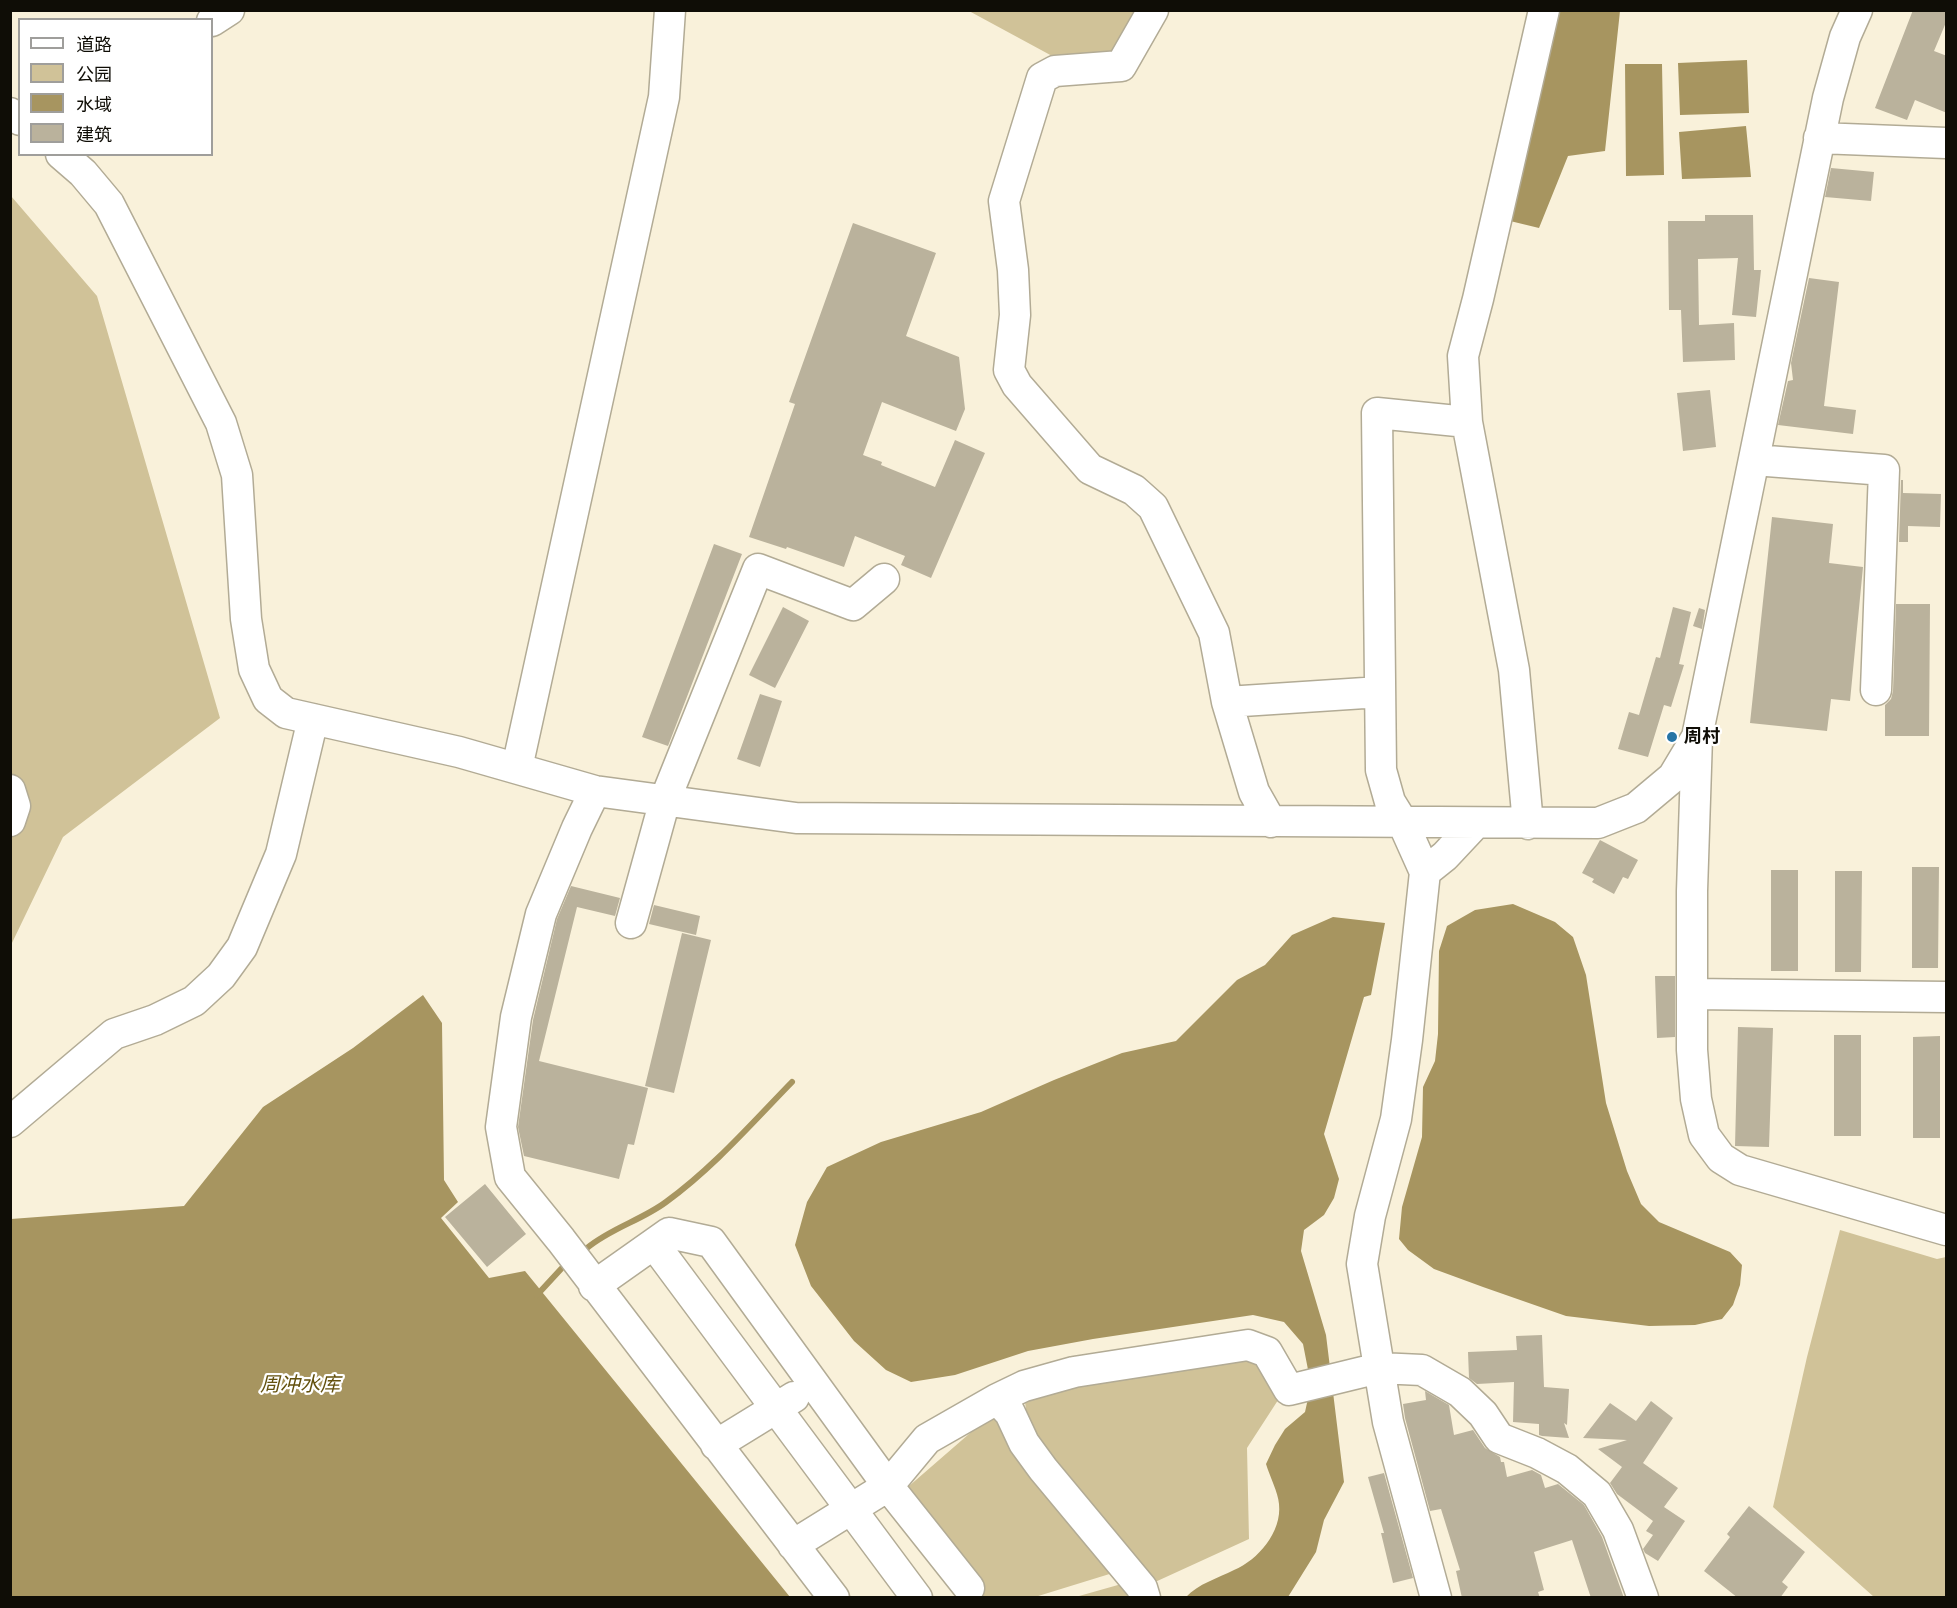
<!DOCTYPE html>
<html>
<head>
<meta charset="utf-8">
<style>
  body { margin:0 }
  #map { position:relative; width:1957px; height:1608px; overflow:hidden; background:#f9f1da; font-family:Helvetica,"Noto Sans SC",sans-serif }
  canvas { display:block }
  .frame { position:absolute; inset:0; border:12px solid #0f0d06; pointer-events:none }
  .legend { position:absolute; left:18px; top:18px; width:195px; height:138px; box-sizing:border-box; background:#fff; border:2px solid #9f9e9b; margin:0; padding:8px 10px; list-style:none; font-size:18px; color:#0f0d06 }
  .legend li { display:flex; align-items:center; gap:12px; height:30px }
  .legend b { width:30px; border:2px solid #9f9e9b }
</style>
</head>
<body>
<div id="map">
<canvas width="1957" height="1608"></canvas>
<div class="frame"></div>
<ul class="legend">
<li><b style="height:8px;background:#fff"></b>道路</li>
<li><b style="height:16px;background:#d0c298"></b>公园</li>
<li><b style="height:16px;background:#a79560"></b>水域</li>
<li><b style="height:16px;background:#bab29c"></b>建筑</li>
</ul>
</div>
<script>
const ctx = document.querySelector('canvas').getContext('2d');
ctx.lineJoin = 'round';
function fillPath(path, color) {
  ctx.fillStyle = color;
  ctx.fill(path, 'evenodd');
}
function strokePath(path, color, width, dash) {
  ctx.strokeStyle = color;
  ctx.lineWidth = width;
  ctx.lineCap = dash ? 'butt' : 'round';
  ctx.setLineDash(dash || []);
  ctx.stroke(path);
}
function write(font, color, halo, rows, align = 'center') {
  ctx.font = font + ' Helvetica,"Noto Sans SC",sans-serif';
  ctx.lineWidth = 4.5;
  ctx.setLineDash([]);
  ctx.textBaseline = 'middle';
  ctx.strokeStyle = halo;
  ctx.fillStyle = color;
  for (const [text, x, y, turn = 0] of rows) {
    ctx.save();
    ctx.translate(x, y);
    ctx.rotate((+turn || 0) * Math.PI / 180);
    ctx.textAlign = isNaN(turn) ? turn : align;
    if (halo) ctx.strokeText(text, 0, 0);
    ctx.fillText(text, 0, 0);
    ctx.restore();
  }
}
fillPath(new Path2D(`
  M 969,11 L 1147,11 L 1145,15 L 1095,69 L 1054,57 Z
  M 11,196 L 97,296 L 220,718 L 63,837 L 11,945 Z
  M 1840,1230 L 1937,1259 L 1946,1257 L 1946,1597 L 1874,1597 L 1773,1507 L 1807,1357 Z
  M 1245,1352 L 1262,1359 L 1282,1394 L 1247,1448 L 1249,1539 L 1142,1588 L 1030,1441 L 1024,1394 Z
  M 992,1414 L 1116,1572 L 1035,1597 L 978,1597 L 901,1493 Z
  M 1125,1583 L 1130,1598 L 1072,1598 Z`), '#d0c298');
fillPath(new Path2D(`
  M 1553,11 L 1620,11 L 1605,151 L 1568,156 L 1539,228 L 1506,220 Z
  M 1747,60 L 1749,113 L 1680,115 L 1678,63 Z
  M 1625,64 L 1662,64 L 1664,175 L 1626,176 Z
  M 1746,126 L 1751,177 L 1682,179 L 1679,132 Z
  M 1513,904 L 1555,922 L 1573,937 L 1586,975 L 1606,1103 L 1627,1171 L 1641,1204 L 1659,1222 L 1730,1252 L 1742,1265 L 1740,1285 L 1733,1305 L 1722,1319 L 1695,1325 L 1649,1326 L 1566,1316 L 1483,1287 L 1434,1269 L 1408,1250 L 1399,1239 L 1402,1207 L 1422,1137 L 1423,1087 L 1435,1061 L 1438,1034 L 1439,951 L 1447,926 L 1475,910 Z
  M 1333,917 L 1385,923 L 1371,995 L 1364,997 L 1324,1134 L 1339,1179 L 1334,1198 L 1324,1215 L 1304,1230 L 1301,1251 L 1326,1335 L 1344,1482 L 1324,1520 L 1316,1552 L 1288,1597 L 1186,1597 C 1198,1584 1218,1578 1234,1570 C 1258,1560 1282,1532 1279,1504 C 1278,1492 1270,1477 1266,1464 L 1275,1445 L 1285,1429 L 1305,1412 L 1311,1385 L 1303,1344 L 1284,1322 L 1253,1315 L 1093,1339 L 1028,1351 L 955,1375 L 911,1382 L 886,1370 L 854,1341 L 811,1286 L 795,1245 L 807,1202 L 827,1167 L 881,1142 L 981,1112 L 1054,1080 L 1122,1053 L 1176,1041 L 1237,980 L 1265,965 L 1292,935 Z
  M 423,995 L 442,1023 L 444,1180 L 458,1202 L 441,1218 L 489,1278 L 525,1271 L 790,1597 L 11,1597 L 11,1219 L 184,1206 L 263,1107 L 353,1048 Z`), '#a79560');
strokePath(new Path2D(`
  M 587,1248 C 611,1228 642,1220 666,1202 C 713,1168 752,1123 792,1082
  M 537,1295 L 561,1269`), '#a79560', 6);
fillPath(new Path2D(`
  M 1913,10 L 1947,10 L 1947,20 L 1934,51 L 1947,56 L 1947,113 L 1915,100 L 1907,120 L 1875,108 Z
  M 1831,168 L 1874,172 L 1871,201 L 1825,197 Z
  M 1705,215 L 1753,215 L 1754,270 L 1761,270 L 1756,317 L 1732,315 L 1738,258 L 1698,259 L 1699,325 L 1734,323 L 1735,360 L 1683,362 L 1681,310 L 1669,310 L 1668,221 L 1705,221 Z
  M 853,223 L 936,253 L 906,336 L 959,357 L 965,409 L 956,431 L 882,402 L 863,455 L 882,462 L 881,465 L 935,487 L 955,440 L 985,453 L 931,578 L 901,565 L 905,556 L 855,536 L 844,567 L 787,547 L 786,549 L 749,537 L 795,404 L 789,402 Z
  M 1809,278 L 1839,282 L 1824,406 L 1856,410 L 1853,434 L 1778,425 L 1788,381 L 1793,380 L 1791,363 Z
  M 1710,390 L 1716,447 L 1683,451 L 1677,393 Z
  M 1901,480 L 1903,480 L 1903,493 L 1941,494 L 1940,527 L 1908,526 L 1908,542 L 1899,542 Z
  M 1772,517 L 1833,524 L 1829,563 L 1863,567 L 1850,701 L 1831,699 L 1827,731 L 1750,723 Z
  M 714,544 L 742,554 L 668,746 L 642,737 Z
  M 1896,604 L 1930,604 L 1929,736 L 1885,736 L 1885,705 L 1891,699 L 1893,691 Z
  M 783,607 L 809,621 L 775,688 L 749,675 Z
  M 1673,607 L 1691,612 L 1679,664 L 1684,665 L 1671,707 L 1664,705 L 1648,757 L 1618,749 L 1629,712 L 1639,715 L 1656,657 L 1660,658 Z
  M 1699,608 L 1705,610 L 1702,629 L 1693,626 Z
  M 760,694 L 782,701 L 760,767 L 737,759 Z
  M 1600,840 L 1638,860 L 1628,879 L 1623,877 L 1614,894 L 1592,882 L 1594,879 L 1582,873 Z
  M 1912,867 L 1939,867 L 1938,968 L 1912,968 Z
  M 1771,870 L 1798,870 L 1798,971 L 1771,971 Z
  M 1835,871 L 1862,871 L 1861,972 L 1835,972 Z
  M 571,886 L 620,898 L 615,916 L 577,907 L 539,1061 L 648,1088 L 634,1145 L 628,1144 L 619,1179 L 524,1156 L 518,1127 L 533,1020 L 557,919 Z
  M 654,905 L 700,916 L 696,935 L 649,924 Z
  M 682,933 L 711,940 L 674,1093 L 645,1086 Z
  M 1655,976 L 1675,976 L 1675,1037 L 1657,1038 Z
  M 1738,1027 L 1773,1028 L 1769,1147 L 1735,1146 Z
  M 1834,1035 L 1861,1035 L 1861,1136 L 1834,1136 Z
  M 1940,1036 L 1940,1138 L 1913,1138 L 1913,1037 Z
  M 485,1184 L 526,1234 L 487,1267 L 445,1217 Z
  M 1542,1335 L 1544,1387 L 1569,1389 L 1567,1425 L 1564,1423 L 1569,1438 L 1542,1436 L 1539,1435 L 1539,1424 L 1513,1422 L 1514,1382 L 1477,1384 L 1469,1378 L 1468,1352 L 1517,1350 L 1516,1336 Z
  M 1425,1391 L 1449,1405 L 1454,1435 L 1473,1430 L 1485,1448 L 1500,1457 L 1501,1462 L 1504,1462 L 1507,1477 L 1532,1470 L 1541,1475 L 1545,1488 L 1558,1484 L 1584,1505 L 1602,1537 L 1624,1598 L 1591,1598 L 1572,1540 L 1534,1552 L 1544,1590 L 1538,1592 L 1540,1598 L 1462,1598 L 1456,1571 L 1460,1570 L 1441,1509 L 1430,1511 L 1405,1418 L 1403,1404 L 1426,1400 Z
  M 1651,1401 L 1673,1418 L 1643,1463 L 1678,1488 L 1664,1507 L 1685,1521 L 1658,1561 L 1645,1553 L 1643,1549 L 1653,1535 L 1646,1531 L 1653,1521 L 1617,1494 L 1610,1483 L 1622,1467 L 1598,1449 L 1627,1440 L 1583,1438 L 1610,1403 L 1636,1421 Z
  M 1384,1473 L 1413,1578 L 1393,1583 L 1381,1533 L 1384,1533 L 1368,1477 Z
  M 1749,1506 L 1805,1552 L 1782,1582 L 1788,1587 L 1780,1598 L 1738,1598 L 1704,1571 L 1730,1537 L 1727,1534 Z`), '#bab29c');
const minor = new Path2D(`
  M 1153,10 L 1121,66 L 1055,71 L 1042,78 L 1004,201 L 1013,270 L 1015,315 L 1009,370 L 1017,385 L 1090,469 L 1134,490 L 1153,507 L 1214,633 L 1227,702
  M 1857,10 L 1845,37 L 1828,98 L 1697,737 L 1692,891 L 1692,1050 L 1696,1099 L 1704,1135 L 1721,1158 L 1740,1170 L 1946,1230
  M 212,21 L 229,10
  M 10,113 L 20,120
  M 1819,138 L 1946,143
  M 61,154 L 83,173 L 109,204 L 221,423 L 237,475 L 246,619 L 254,669 L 268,699 L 286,713 L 459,752 L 595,791 L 796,818 L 1598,823 L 1636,808 L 1673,777 L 1697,737
  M 1467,422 L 1377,413 L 1381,770 L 1390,802 L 1403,823 L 1425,872 L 1445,856 L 1475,824
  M 1754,460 L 1884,470 L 1876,690
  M 517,768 L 664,97 L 670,10
  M 10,790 L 15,806 L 10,821
  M 595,791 L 577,828 L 541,914 L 516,1017 L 501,1127 L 510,1177 L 561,1240 L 834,1598
  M 1271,822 L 1254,792 L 1227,702 L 1380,692
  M 1528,824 L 1514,670 L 1467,422 L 1463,356 L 1478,299 L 1544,10
  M 1425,872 L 1407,1040 L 1396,1119 L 1370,1216 L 1362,1264 L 1388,1422 L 1436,1598
  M 631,923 L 665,800 L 758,569 L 853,605 L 884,579
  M 1692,994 L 1946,997
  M 10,1122 L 114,1034 L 155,1020 L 194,1001 L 221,976 L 242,947 L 281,854 L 313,719
  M 654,1244 L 917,1598
  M 594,1286 L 669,1233 L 711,1242 L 888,1486 L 969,1588
  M 997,1399 L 1024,1386 L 1074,1372 L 1248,1345 L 1267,1352 L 1289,1390 L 1379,1368 L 1422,1370 L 1460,1392 L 1483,1414 L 1499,1438 L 1537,1453 L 1567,1469 L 1597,1494 L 1618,1530 L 1643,1598
  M 716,1445 L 794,1397
  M 793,1545 L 888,1486 L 927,1439 L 997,1399 L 1010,1413 L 1024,1443 L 1043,1469 L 1142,1588 L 1145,1598`);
strokePath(minor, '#b2ab95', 33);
strokePath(minor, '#fff', 30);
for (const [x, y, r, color] of [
  [1672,737,6,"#2674a6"]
]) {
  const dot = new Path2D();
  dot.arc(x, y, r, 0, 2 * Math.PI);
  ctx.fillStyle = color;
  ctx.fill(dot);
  strokePath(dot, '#fff', 2);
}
write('bold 18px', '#0f0d06', '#fff', [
  ["周村",1684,737]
], 'left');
write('italic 20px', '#64510e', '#fff', [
  ["周冲水库",300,1385]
]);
</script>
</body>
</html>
